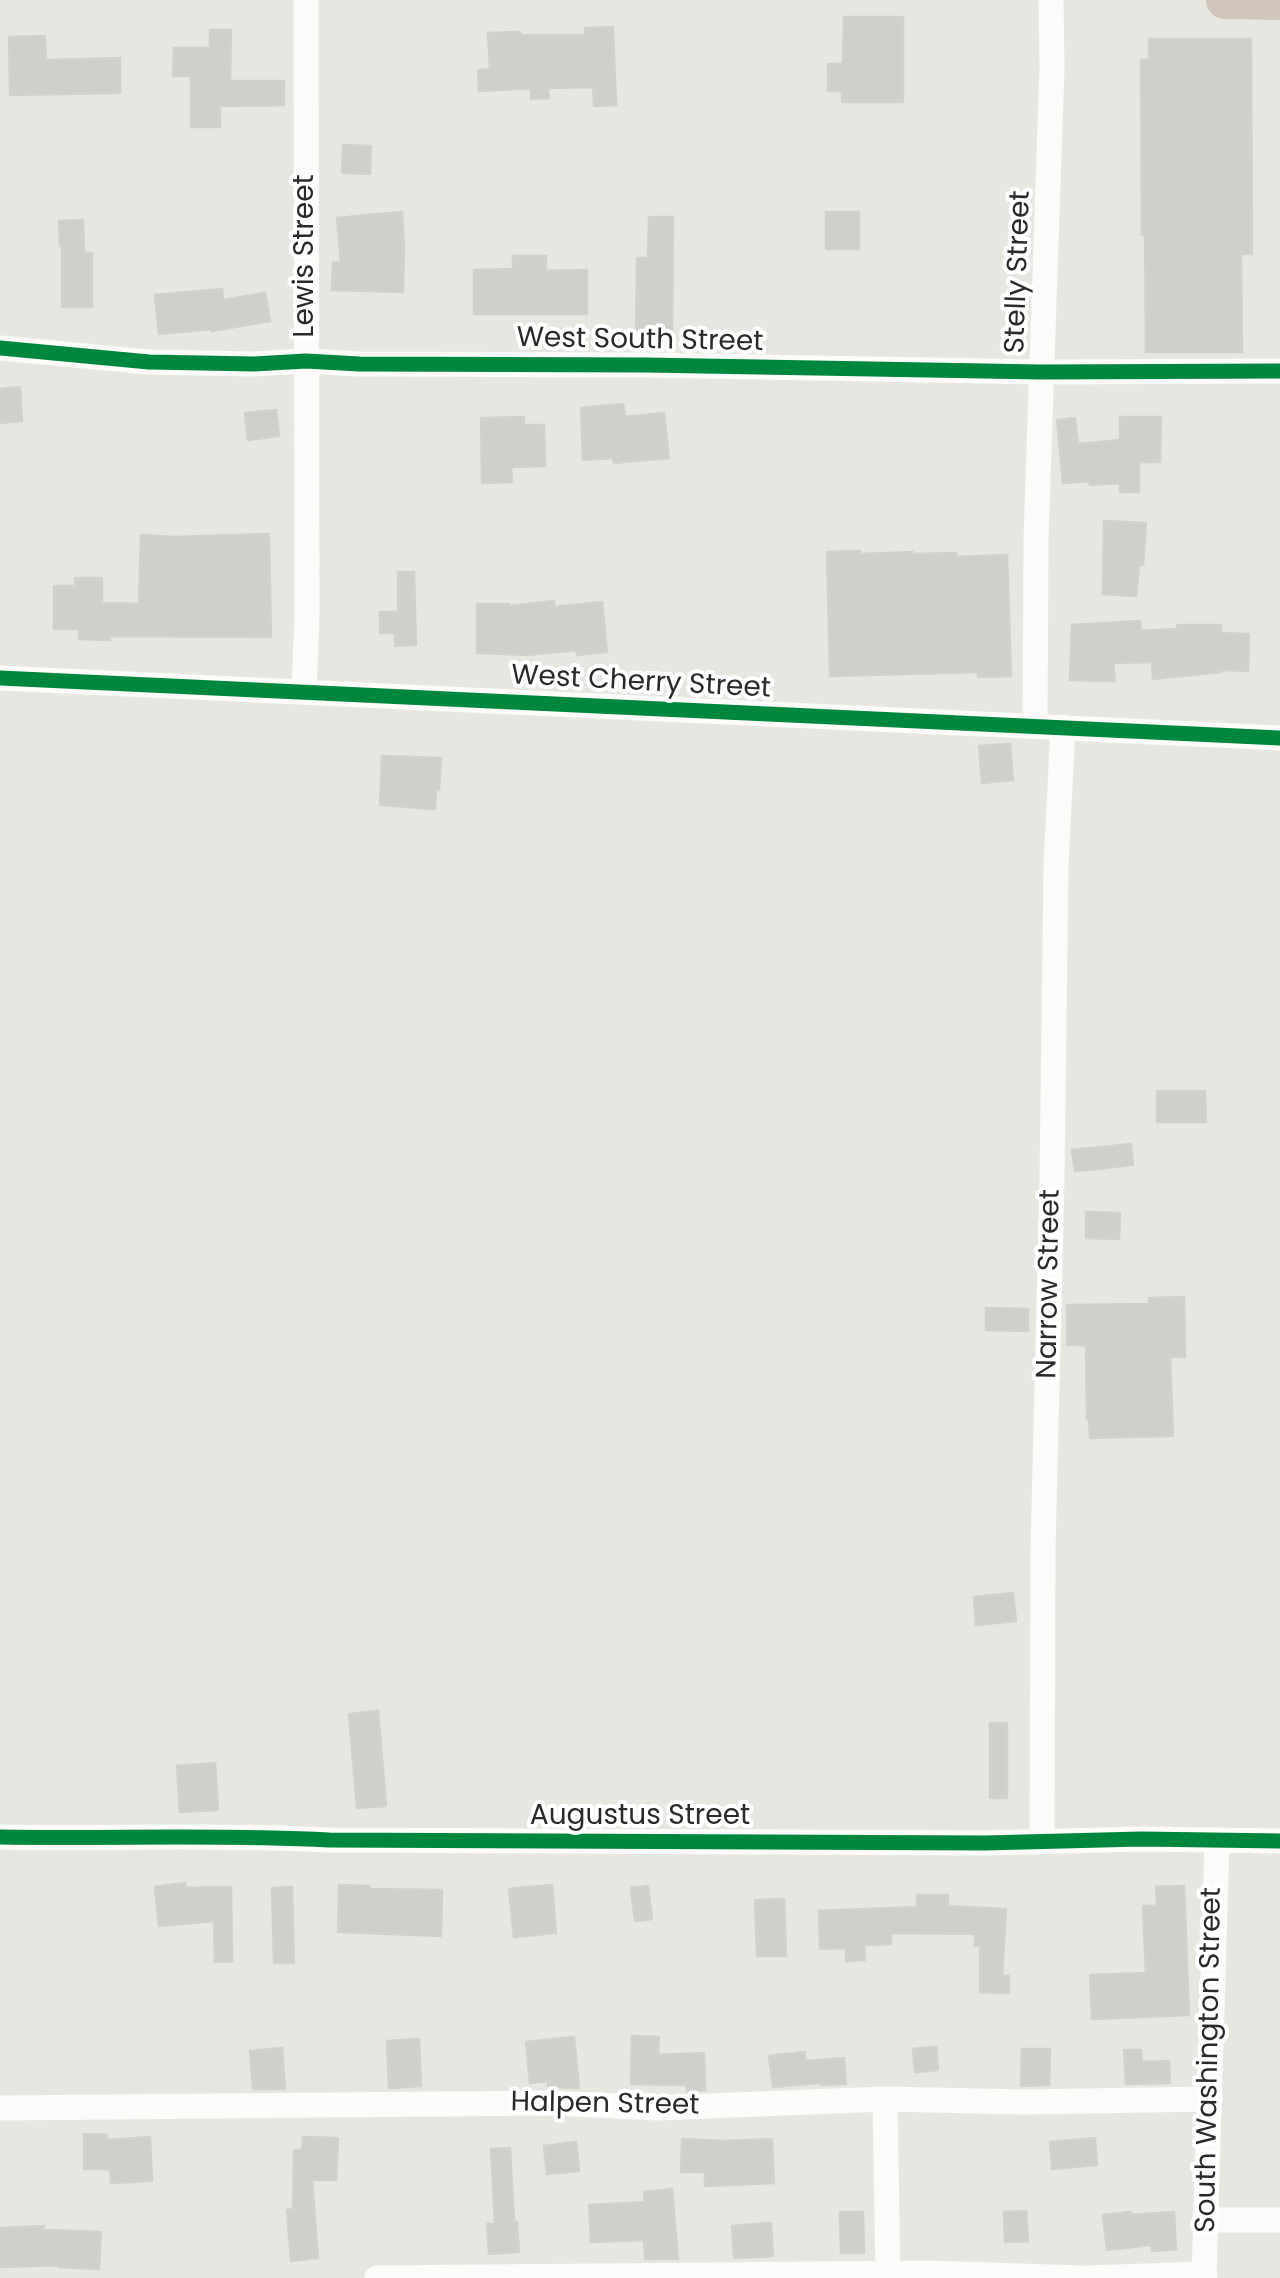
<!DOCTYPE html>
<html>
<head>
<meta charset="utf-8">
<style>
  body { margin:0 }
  canvas { display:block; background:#e8e6e0 }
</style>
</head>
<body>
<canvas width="1280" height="2278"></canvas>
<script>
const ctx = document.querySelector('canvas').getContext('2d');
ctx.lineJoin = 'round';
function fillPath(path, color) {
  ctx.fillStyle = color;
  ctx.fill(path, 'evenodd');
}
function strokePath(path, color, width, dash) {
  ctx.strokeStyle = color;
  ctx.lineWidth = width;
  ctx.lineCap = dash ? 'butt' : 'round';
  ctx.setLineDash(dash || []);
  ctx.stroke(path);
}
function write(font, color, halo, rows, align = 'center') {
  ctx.font = font + ' Poppins,sans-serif';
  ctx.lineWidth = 8;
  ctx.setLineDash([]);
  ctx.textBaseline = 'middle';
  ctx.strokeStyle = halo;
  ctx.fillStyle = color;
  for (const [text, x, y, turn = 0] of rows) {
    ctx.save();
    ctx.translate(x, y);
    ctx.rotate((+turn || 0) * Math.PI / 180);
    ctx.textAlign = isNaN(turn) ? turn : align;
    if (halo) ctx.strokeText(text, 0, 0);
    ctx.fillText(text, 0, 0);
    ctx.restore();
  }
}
const building = new Path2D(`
  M 844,17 L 903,17 L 903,102 L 842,102 L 842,91 L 828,91 L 828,64 L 843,64 Z
  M 613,27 L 616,105 L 594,106 L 593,87 L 548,88 L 549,98 L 531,99 L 531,88 L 479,91 L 478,70 L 490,69 L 488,33 L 520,32 L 520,35 L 585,35 L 585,28 Z
  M 210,30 L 231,30 L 230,81 L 284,81 L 284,105 L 220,106 L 220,127 L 191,127 L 191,76 L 173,76 L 174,48 L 210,48 Z
  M 45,36 L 46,60 L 120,58 L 120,93 L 10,95 L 9,37 Z
  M 1149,39 L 1251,39 L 1252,254 L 1241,254 L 1242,352 L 1146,352 L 1145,235 L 1142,235 L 1141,60 L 1149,60 Z
  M 343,145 L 371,146 L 370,174 L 342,173 Z
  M 402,212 L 404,247 L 403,292 L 332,290 L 333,262 L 341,263 L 337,218 Z
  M 826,212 L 859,212 L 859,249 L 826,249 Z
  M 649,217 L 673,217 L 672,334 L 636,334 L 637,258 L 648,258 Z
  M 83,220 L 84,253 L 92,253 L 92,307 L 62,307 L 62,246 L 60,246 L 59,221 Z
  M 513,256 L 546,256 L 546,271 L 587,270 L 587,314 L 474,314 L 474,270 L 513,269 Z
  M 222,289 L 223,300 L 265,293 L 270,321 L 212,331 L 212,329 L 159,334 L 155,295 Z
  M 20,387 L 22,421 L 0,423 L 0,389 Z
  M 623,404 L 625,417 L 664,413 L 669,458 L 614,463 L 613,458 L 583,460 L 581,408 Z
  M 276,410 L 279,436 L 248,440 L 245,413 Z
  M 524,417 L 524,425 L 544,425 L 545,466 L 511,467 L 512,482 L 482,483 L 481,418 Z
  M 1120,417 L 1161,417 L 1160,462 L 1139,462 L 1139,492 L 1120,492 L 1120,483 L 1090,485 L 1089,481 L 1063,483 L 1057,420 L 1075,418 L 1078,444 L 1120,440 Z
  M 1104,521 L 1146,523 L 1143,565 L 1139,565 L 1136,596 L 1103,594 Z
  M 269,534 L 271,637 L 110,636 L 110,640 L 79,639 L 79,629 L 54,629 L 54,586 L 75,586 L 75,578 L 102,578 L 102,603 L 139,604 L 141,535 L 174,537 Z
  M 860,551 L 860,554 L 913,552 L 913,554 L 956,553 L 956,557 L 1007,555 L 1011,676 L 978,677 L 978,672 L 830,676 L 827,552 Z
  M 398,572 L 414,572 L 416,645 L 395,646 L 395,633 L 380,633 L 380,612 L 398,612 Z
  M 554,601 L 554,607 L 602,602 L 607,652 L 577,655 L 576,650 L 528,655 L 477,653 L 477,604 L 509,604 L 509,606 Z
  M 1140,621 L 1141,631 L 1177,629 L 1177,625 L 1221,625 L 1221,633 L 1249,634 L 1248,671 L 1221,670 L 1221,672 L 1153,679 L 1152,662 L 1113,663 L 1115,681 L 1070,680 L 1072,625 Z
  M 1010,744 L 1013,780 L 982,783 L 979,746 Z
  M 382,756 L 441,758 L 439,790 L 436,789 L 435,809 L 380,805 Z
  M 1157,1091 L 1205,1091 L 1206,1122 L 1157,1122 Z
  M 1131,1144 L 1133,1165 L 1075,1171 L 1072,1150 Z
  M 1086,1212 L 1120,1213 L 1119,1239 L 1086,1238 Z
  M 1184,1297 L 1185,1357 L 1170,1357 L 1173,1436 L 1090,1438 L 1089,1419 L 1087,1419 L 1086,1345 L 1067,1345 L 1067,1305 L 1149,1304 L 1149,1298 Z
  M 986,1308 L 1028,1309 L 1028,1331 L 986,1330 Z
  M 1013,1593 L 1016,1621 L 976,1625 L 974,1597 Z
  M 378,1711 L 386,1806 L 357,1808 L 349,1714 Z
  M 990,1723 L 1007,1723 L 1007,1798 L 990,1798 Z
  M 215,1763 L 218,1810 L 180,1812 L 177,1766 Z
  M 185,1883 L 185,1888 L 231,1887 L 232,1961 L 215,1962 L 214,1921 L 159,1926 L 155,1887 Z
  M 339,1885 L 369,1886 L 369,1889 L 442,1890 L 441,1936 L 338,1932 Z
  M 552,1885 L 556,1933 L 514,1937 L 509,1889 Z
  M 648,1886 L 652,1919 L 635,1921 L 631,1888 Z
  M 1184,1886 L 1189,2015 L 1092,2019 L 1090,1975 L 1146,1973 L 1143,1906 L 1157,1906 L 1156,1887 Z
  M 292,1887 L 294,1963 L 274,1963 L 272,1888 Z
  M 917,1895 L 948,1895 L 948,1906 L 1006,1909 L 1002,1976 L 1009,1976 L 1009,1993 L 980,1992 L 980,1946 L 975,1946 L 975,1934 L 891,1933 L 891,1944 L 864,1945 L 865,1960 L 846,1961 L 846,1948 L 820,1949 L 819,1911 L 917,1907 Z
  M 784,1899 L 786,1956 L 757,1956 L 755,1900 Z
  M 632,2036 L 659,2037 L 658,2055 L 704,2053 L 705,2090 L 687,2091 L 686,2085 L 631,2084 Z
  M 574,2037 L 579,2088 L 548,2087 L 548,2081 L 530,2083 L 526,2042 Z
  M 419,2039 L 421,2086 L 389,2088 L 387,2041 Z
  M 936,2047 L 938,2070 L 915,2072 L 913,2049 Z
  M 282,2048 L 285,2089 L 253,2089 L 250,2051 Z
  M 1022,2049 L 1050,2049 L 1049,2085 L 1021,2086 Z
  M 1124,2050 L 1141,2050 L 1142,2062 L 1169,2061 L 1170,2083 L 1126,2084 Z
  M 805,2052 L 805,2061 L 844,2058 L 846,2084 L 821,2085 L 820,2083 L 773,2087 L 769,2056 Z
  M 84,2134 L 107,2135 L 107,2140 L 150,2137 L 152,2181 L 111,2183 L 110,2169 L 84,2169 Z
  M 303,2137 L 338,2138 L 336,2180 L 312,2180 L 318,2258 L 291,2261 L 287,2210 L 293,2209 L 294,2150 L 302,2150 Z
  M 1095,2138 L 1097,2165 L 1052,2169 L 1050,2142 Z
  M 682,2139 L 725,2141 L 772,2139 L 774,2183 L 705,2186 L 705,2172 L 681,2172 Z
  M 576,2142 L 579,2171 L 547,2174 L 544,2146 Z
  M 510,2148 L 514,2222 L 517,2222 L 519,2252 L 489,2254 L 487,2224 L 495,2224 L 491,2149 Z
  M 672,2189 L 678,2259 L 645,2259 L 644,2240 L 591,2242 L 589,2205 L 645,2202 L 644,2192 Z
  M 1026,2211 L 1028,2241 L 1005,2242 L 1004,2212 Z
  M 840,2212 L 863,2212 L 864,2253 L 841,2253 Z
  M 1131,2212 L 1131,2215 L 1174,2212 L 1176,2249 L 1152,2251 L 1151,2245 L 1107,2250 L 1103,2215 Z
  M 771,2223 L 773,2256 L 734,2258 L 732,2226 Z
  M 44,2226 L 44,2230 L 101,2232 L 99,2269 L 59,2267 L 59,2265 L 0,2267 L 0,2228 Z`);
fillPath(building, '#d1cfcb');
strokePath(building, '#d3d1cc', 2.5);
strokePath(new Path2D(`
  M 0,348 L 149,362 L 254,364 L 306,361 L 359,364 L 646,365 L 1040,372 L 1280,371
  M 0,678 L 1280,738
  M 304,691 L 307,615 L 306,0
  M 1035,726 L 1036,538 L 1052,67 L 1051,0
  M 0,1837 C 110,1839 219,1834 329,1840 L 985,1843 L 1141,1839 L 1280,1841
  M 1042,1840 L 1043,1548 L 1052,1180 L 1056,866 L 1063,727
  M 885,2099 L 888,2278
  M 0,2108 L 552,2103 L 657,2108 L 885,2099 L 1024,2102 L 1210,2099
  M 1206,2220 L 1280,2220
  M 377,2278 L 927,2273 L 1081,2278
  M 1087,2278 L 1205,2274
  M 1204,2278 L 1217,1841`), '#fcfbfa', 25);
strokePath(new Path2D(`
  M 1225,0 L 1280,1`), '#d0c6bc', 38);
strokePath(new Path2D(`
  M 0,348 L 149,362 L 254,364 L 306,361 L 359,364 L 646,365 L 1040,372 L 1280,371
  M 0,678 L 1280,738
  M 0,1837 C 110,1839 219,1834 329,1840 L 985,1843 L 1141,1839 L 1280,1841`), '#00873e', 15);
write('28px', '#2a2a2a', '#fff', [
  ["Lewis Street",306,256,-90],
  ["Stelly Street",1019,272,-88],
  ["West South Street",640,341,1],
  ["West Cherry Street",641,683,3],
  ["Narrow Street",1050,1284,-89],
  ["Augustus Street",640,1817],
  ["South Washington Street",1210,2060,-89],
  ["Halpen Street",605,2105,1]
]);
</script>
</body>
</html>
